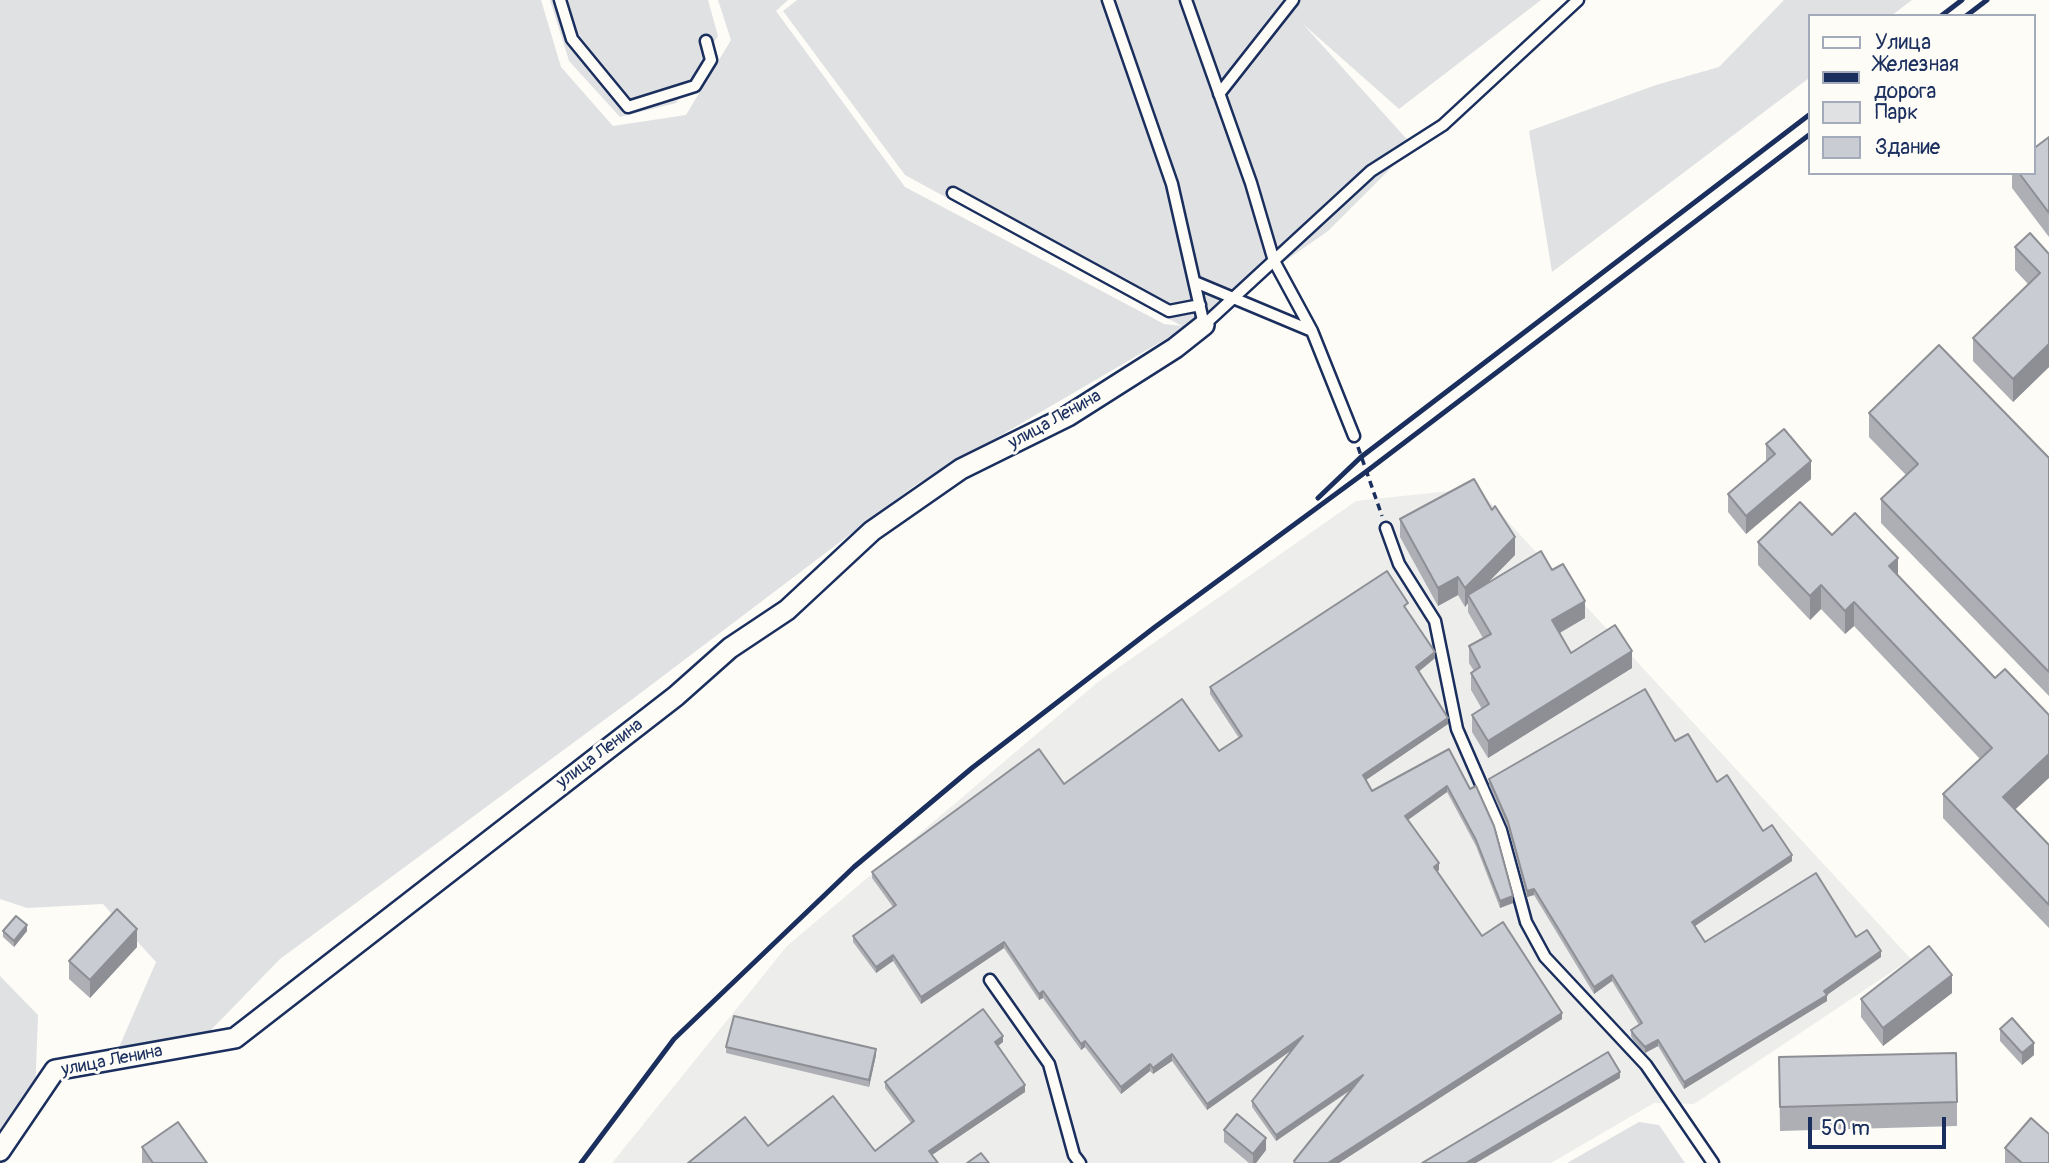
<!DOCTYPE html>
<html>
<head>
<meta charset="utf-8">
<style>
  body { margin:0 }
  #map { position:relative; width:2049px; height:1163px; overflow:hidden; background:#fdfcf7; font-family:Pangolin,sans-serif }
  canvas { display:block }
  .legend { position:absolute; left:1808px; top:14px; width:228px; height:161px; box-sizing:border-box; background:#fdfcf7; border:2px solid #a3aaba; margin:0; padding:9px 12px; list-style:none; font-size:21px; color:#1b2f5e }
  .legend li { display:flex; align-items:center; gap:14px; height:35px }
  .legend b { width:35px; border:2px solid #a3aaba }
  .scale { position:absolute; left:1808px; top:1117px; width:138px; height:32px; box-sizing:border-box; border:4px solid #1b2f5e; border-top:0; padding-left:9px; font-size:21px; line-height:24px; white-space:nowrap; color:#1b2f5e; -webkit-text-stroke:5px #fdfcf7; paint-order:stroke }
</style>
</head>
<body>
<div id="map">
<canvas width="2049" height="1163"></canvas>
<ul class="legend">
<li><b style="height:9px;background:#fdfcf7"></b>Улица</li>
<li><b style="height:9px;background:#1b2f5e"></b>Железная дорога</li>
<li><b style="height:19px;background:#e0e1e3"></b>Парк</li>
<li><b style="height:19px;background:#c9ccd3"></b>Здание</li>
</ul>
<div class="scale">50 m</div>
</div>
<script>
const ctx = document.querySelector('canvas').getContext('2d');
ctx.lineJoin = 'round';
function fillPath(path, color) {
  ctx.fillStyle = color;
  ctx.fill(path, 'evenodd');
}
function strokePath(path, color, width, dash) {
  ctx.strokeStyle = color;
  ctx.lineWidth = width;
  ctx.lineCap = dash ? 'butt' : 'round';
  ctx.setLineDash(dash || []);
  ctx.stroke(path);
}
function write(font, color, halo, rows, align = 'center') {
  ctx.font = font + ' Pangolin,sans-serif';
  ctx.lineWidth = 6;
  ctx.setLineDash([]);
  ctx.textBaseline = 'middle';
  ctx.strokeStyle = halo;
  ctx.fillStyle = color;
  for (const [text, x, y, turn = 0] of rows) {
    ctx.save();
    ctx.translate(x, y);
    ctx.rotate((+turn || 0) * Math.PI / 180);
    ctx.textAlign = isNaN(turn) ? turn : align;
    if (halo) ctx.strokeText(text, 0, 0);
    ctx.fillText(text, 0, 0);
    ctx.restore();
  }
}
fillPath(new Path2D(`
  M 1477,488 L 1911,959 L 1694,1104 L 1654,1103 L 1551,1163 L 612,1163 L 787,946 L 1098,682 L 1356,501 Z`), '#edeeec');
fillPath(new Path2D(`
  M 0,0 L 541,0 L 561,67 L 613,126 L 686,115 L 731,40 L 718,0 L 788,0 L 776,11 L 905,187 L 1164,324 L 1182,326 L 905,175 L 783,11 L 797,0 L 1541,0 L 1399,109 L 1303,24 L 1413,146 L 1328,231 L 1212,312 L 914,486 L 634,698 L 280,959 L 210,1031 L 117,1052 L 156,962 L 103,904 L 27,908 L 0,899 Z
  M 550,0 L 708,0 L 718,36 L 676,103 L 620,117 L 569,61 Z
  M 1784,0 L 1912,0 L 1891,16 L 1809,16 L 1809,78 L 1552,272 L 1529,131 L 1656,85 L 1719,67 Z
  M 0,976 L 38,1015 L 35,1095 L 0,1150 Z
  M 1639,1122 L 1659,1125 L 1685,1163 L 1567,1163 Z`), '#e0e1e3');
const service = new Path2D(`
  M 560,0 L 572,39 L 628,107 L 695,86 L 711,60 L 706,41
  M 1108,0 L 1172,184 L 1204,325 L 1371,171 L 1443,125 L 1578,0
  M 1186,0 L 1251,183 L 1274,261 L 1312,331 L 1354,436
  M 1219,94 L 1293,0
  M 953,193 L 1169,311 L 1200,305
  M 1195,282 L 1312,331
  M 1386,528 L 1399,564 L 1435,621 L 1457,729 L 1501,830 L 1526,922 L 1545,957 L 1646,1065 L 1713,1163
  M 990,980 L 1049,1064 L 1074,1155 L 1080,1163`);
const minor = new Path2D(`
  M 0,1151 L 55,1070 L 235,1038 L 676,696 L 730,648 L 787,610 L 872,531 L 961,469 L 1068,416 L 1175,348 L 1204,325`);
strokePath(service, '#1b2f5e', 15);
strokePath(minor, '#1b2f5e', 24);
strokePath(new Path2D(`
  M 1358,447 L 1382,516`), '#1b2f5e', 3.5, [7, 5]);
strokePath(service, '#fdfcf7', 10);
strokePath(minor, '#fdfcf7', 19);
strokePath(new Path2D(`
  M 1941,16 L 1962,0
  M 1966,16 L 1987,0
  M 1318,498 L 1361,457 L 1809,115
  M 581,1163 L 674,1039 L 854,867 L 972,768 L 1155,627 L 1367,471 L 1809,135`), '#1b2f5e', 5);
fillPath(new Path2D(`
  M 2049,137 L 2049,237 L 2012,188 L 2012,173 L 2033,173 Z
  M 2015,247 L 2049,254 L 2049,367 L 2013,402 L 1973,361 L 1973,338 L 2028,284 L 2015,270 Z
  M 1869,413 L 2049,458 L 2049,696 L 1881,523 L 1881,499 L 1906,475 L 1869,437 Z
  M 1766,444 L 1811,479 L 1746,534 L 1728,512 L 1728,494 L 1766,461 Z
  M 1400,519 L 1515,555 L 1487,583 L 1552,570 L 1585,618 L 1560,633 L 1571,653 L 1632,668 L 1488,758 L 1472,732 L 1472,715 L 1482,709 L 1471,690 L 1471,673 L 1474,671 L 1469,663 L 1469,646 L 1483,638 L 1468,612 L 1468,603 L 1465,607 L 1458,595 L 1438,606 L 1400,537 Z
  M 1832,535 L 1898,576 L 1995,678 L 2015,810 L 2049,845 L 2049,928 L 1943,818 L 1943,794 L 1980,759 L 1854,626 L 1845,634 L 1821,609 L 1810,620 L 1758,565 L 1758,542 Z
  M 1407,610 L 1435,658 L 1418,672 L 1448,724 L 1366,780 L 1372,791 L 1449,749 L 1513,903 L 1500,908 L 1476,846 L 1447,792 L 1408,820 L 1439,870 L 1437,872 L 1482,936 L 1562,1019 L 1339,1163 L 1294,1163 L 1294,1161 L 1351,1090 L 1276,1141 L 1252,1107 L 1252,1101 L 1292,1050 L 1207,1110 L 1172,1061 L 1153,1074 L 1150,1071 L 1121,1094 L 1085,1047 L 1081,1050 L 1043,998 L 1039,1000 L 1004,948 L 921,1004 L 893,961 L 876,973 L 853,942 L 853,936 L 893,907 L 872,878 L 872,872 L 1064,784 L 1219,751 L 1239,738 L 1210,694 L 1210,687 L 1408,610 Z
  M 1675,741 L 1717,782 L 1792,861 L 1695,926 L 1705,942 L 1856,937 L 1881,957 L 1827,995 L 1827,1001 L 1684,1089 L 1658,1046 L 1645,1053 L 1634,1041 L 1631,1036 L 1631,1030 L 1639,1025 L 1612,981 L 1594,994 L 1534,895 L 1527,897 L 1508,828 L 1489,785 L 1489,779 Z
  M 3,931 L 27,931 L 14,947 L 3,937 Z
  M 137,947 L 90,998 L 69,979 L 69,961 Z
  M 1952,993 L 1883,1046 L 1861,1017 L 1861,999 Z
  M 2000,1029 L 2034,1055 L 2022,1065 L 2000,1041 Z
  M 1003,1042 L 998,1046 L 1025,1092 L 932,1155 L 768,1146 L 875,1151 L 911,1123 L 885,1088 L 885,1082 Z
  M 726,1047 L 876,1055 L 869,1087 L 726,1053 Z
  M 1779,1057 L 1957,1102 L 1957,1126 L 1780,1131 Z
  M 1224,1130 L 1266,1150 L 1256,1163 L 1249,1163 L 1224,1142 Z
  M 142,1147 L 207,1163 L 142,1163 Z
  M 2005,1148 L 2049,1163 L 2005,1163 Z`), '#adafb5');
fillPath(new Path2D(`
  M 2049,344 L 2049,367 L 2013,402 L 2013,379 Z
  M 1811,461 L 1811,479 L 1746,534 L 1746,516 Z
  M 1515,537 L 1515,555 L 1471,600 L 1468,595 L 1468,603 L 1465,607 L 1465,588 Z
  M 1898,558 L 1898,582 L 1889,566 Z
  M 1458,577 L 1458,595 L 1438,606 L 1438,588 Z
  M 1821,585 L 1821,609 L 1810,620 L 1810,596 Z
  M 1585,601 L 1585,618 L 1552,637 L 1552,620 Z
  M 1854,602 L 1854,626 L 1845,634 L 1845,611 Z
  M 1632,651 L 1632,668 L 1488,758 L 1488,741 Z
  M 1435,652 L 1435,658 L 1416,674 L 1416,667 Z
  M 1448,718 L 1448,724 L 1363,782 L 1363,775 Z
  M 2049,754 L 2049,778 L 2003,821 L 2003,797 Z
  M 1447,786 L 1447,792 L 1405,822 L 1405,816 Z
  M 1792,855 L 1792,861 L 1692,928 L 1692,922 Z
  M 1439,863 L 1439,870 L 1434,874 L 1434,867 Z
  M 1534,889 L 1534,895 L 1527,897 L 1527,891 Z
  M 1513,896 L 1513,903 L 1500,908 L 1500,901 Z
  M 27,925 L 27,931 L 14,947 L 14,941 Z
  M 137,929 L 137,947 L 90,998 L 90,980 Z
  M 1004,942 L 1004,948 L 921,1004 L 921,997 Z
  M 1881,951 L 1881,957 L 1824,997 L 1824,991 Z
  M 893,955 L 893,961 L 876,973 L 876,967 Z
  M 1612,975 L 1612,981 L 1594,994 L 1594,987 Z
  M 1952,975 L 1952,993 L 1883,1046 L 1883,1028 Z
  M 1043,991 L 1043,998 L 1039,1000 L 1039,994 Z
  M 1827,995 L 1827,1001 L 1684,1089 L 1684,1082 Z
  M 1562,1013 L 1562,1019 L 1339,1163 L 1328,1163 Z
  M 1003,1036 L 1003,1042 L 995,1048 L 995,1042 Z
  M 1303,1036 L 1303,1042 L 1207,1110 L 1207,1104 Z
  M 1658,1040 L 1658,1046 L 1645,1053 L 1645,1047 Z
  M 1085,1041 L 1085,1047 L 1081,1050 L 1081,1044 Z
  M 2034,1043 L 2034,1055 L 2022,1065 L 2022,1053 Z
  M 876,1049 L 876,1055 L 869,1087 L 869,1080 Z
  M 1172,1054 L 1172,1061 L 1153,1074 L 1153,1068 Z
  M 1150,1064 L 1150,1071 L 1121,1094 L 1121,1087 Z
  M 1620,1072 L 1620,1078 L 1476,1163 L 1466,1163 Z
  M 1363,1075 L 1363,1081 L 1276,1141 L 1276,1135 Z
  M 1025,1085 L 1025,1092 L 929,1157 L 929,1151 Z
  M 1266,1138 L 1266,1150 L 1256,1163 L 1253,1163 L 1253,1154 Z`), '#8d8f94');
const building = new Path2D(`
  M 2049,137 L 2049,213 L 2019,173 L 2033,173 L 2033,149 Z
  M 2030,233 L 2049,254 L 2049,344 L 2013,379 L 1973,338 L 2040,273 L 2015,247 Z
  M 1939,345 L 2049,458 L 2049,672 L 1881,499 L 1918,464 L 1869,413 Z
  M 1784,429 L 1811,461 L 1746,516 L 1728,494 L 1775,454 L 1766,444 Z
  M 1474,479 L 1492,510 L 1495,506 L 1515,537 L 1465,588 L 1458,577 L 1438,588 L 1400,519 Z
  M 1800,502 L 1832,535 L 1855,513 L 1898,558 L 1889,566 L 1995,678 L 2005,669 L 2049,715 L 2049,754 L 2003,797 L 2049,845 L 2049,905 L 1943,794 L 1992,748 L 1854,602 L 1845,611 L 1821,585 L 1810,596 L 1758,542 Z
  M 1541,551 L 1552,570 L 1563,564 L 1585,601 L 1552,620 L 1571,653 L 1615,625 L 1632,651 L 1488,741 L 1472,715 L 1489,704 L 1471,673 L 1480,667 L 1469,646 L 1491,634 L 1468,595 Z
  M 1387,571 L 1408,603 L 1404,606 L 1435,652 L 1416,667 L 1448,718 L 1363,775 L 1372,791 L 1449,749 L 1470,789 L 1476,786 L 1494,826 L 1513,896 L 1500,901 L 1476,840 L 1447,786 L 1405,816 L 1439,863 L 1434,867 L 1482,936 L 1503,922 L 1562,1013 L 1328,1163 L 1295,1163 L 1294,1161 L 1363,1075 L 1276,1135 L 1252,1101 L 1303,1036 L 1207,1104 L 1172,1054 L 1153,1068 L 1150,1064 L 1121,1087 L 1085,1041 L 1081,1044 L 1043,991 L 1039,994 L 1004,942 L 921,997 L 893,955 L 876,967 L 853,936 L 896,905 L 872,872 L 1039,749 L 1064,784 L 1182,699 L 1219,751 L 1242,736 L 1210,687 Z
  M 1645,689 L 1675,741 L 1688,734 L 1717,782 L 1727,775 L 1763,831 L 1772,825 L 1792,855 L 1692,922 L 1705,942 L 1816,873 L 1856,937 L 1867,930 L 1881,951 L 1824,991 L 1827,995 L 1684,1082 L 1658,1040 L 1645,1047 L 1634,1035 L 1631,1030 L 1642,1023 L 1612,975 L 1594,987 L 1534,889 L 1527,891 L 1508,822 L 1489,779 Z
  M 117,909 L 137,929 L 90,980 L 69,961 Z
  M 16,916 L 27,925 L 14,941 L 3,931 Z
  M 1929,946 L 1952,975 L 1883,1028 L 1861,999 Z
  M 983,1009 L 1003,1036 L 995,1042 L 1025,1085 L 929,1151 L 938,1163 L 688,1163 L 745,1117 L 768,1146 L 833,1096 L 875,1151 L 914,1121 L 885,1082 Z
  M 734,1016 L 876,1049 L 869,1080 L 726,1047 Z
  M 2012,1018 L 2034,1043 L 2022,1053 L 2000,1029 Z
  M 1608,1052 L 1620,1072 L 1466,1163 L 1422,1163 Z
  M 1956,1053 L 1957,1102 L 1780,1107 L 1779,1057 Z
  M 1237,1114 L 1266,1138 L 1253,1154 L 1224,1130 Z
  M 2031,1118 L 2049,1134 L 2049,1163 L 2022,1163 L 2005,1148 Z
  M 178,1122 L 207,1163 L 153,1163 L 142,1147 Z
  M 981,1153 L 989,1163 L 967,1163 Z`);
fillPath(building, '#c9ccd3');
strokePath(building, '#8d8f94', 2);
write('18px', '#1b2f5e', '#fdfcf7', [
  ["улица Ленина",1055,420,-29],
  ["улица Ленина",600,754,-37],
  ["улица Ленина",112,1061,-11]
]);
</script>
</body>
</html>
